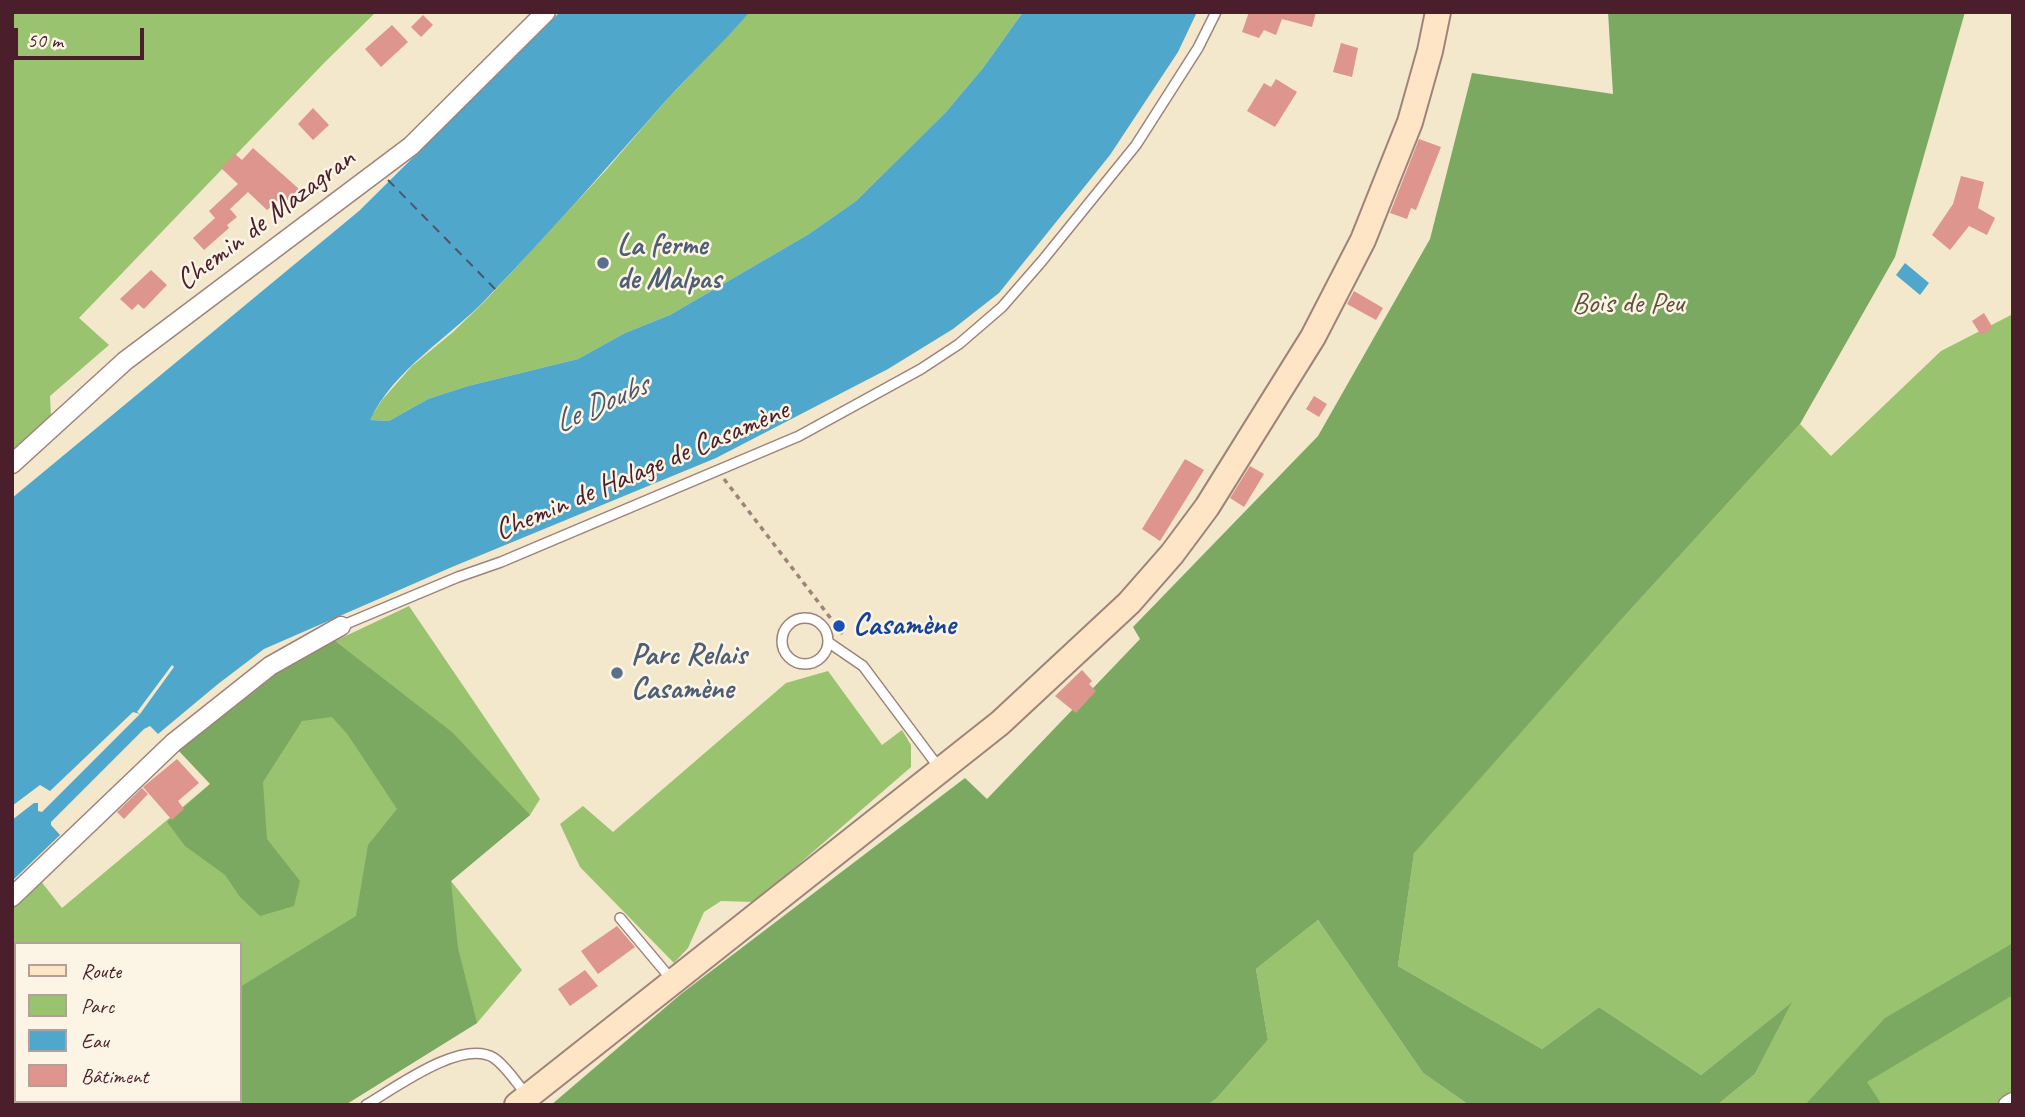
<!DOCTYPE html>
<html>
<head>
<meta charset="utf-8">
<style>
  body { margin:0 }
  #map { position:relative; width:2025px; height:1117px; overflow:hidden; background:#f3e7cc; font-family:Caveat,sans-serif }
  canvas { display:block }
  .frame { position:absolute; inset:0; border:14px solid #4a1f2b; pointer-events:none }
  .legend { position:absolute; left:14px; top:942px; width:228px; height:161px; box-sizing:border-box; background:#fcf5e5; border:2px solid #b59f9b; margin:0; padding:9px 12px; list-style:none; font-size:21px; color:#4a1f2b }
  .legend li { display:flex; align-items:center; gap:14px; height:35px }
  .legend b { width:35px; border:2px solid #b59f9b }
  .scale { position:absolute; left:14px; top:28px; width:130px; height:32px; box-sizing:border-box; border:4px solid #4a1f2b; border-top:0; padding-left:9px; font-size:21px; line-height:24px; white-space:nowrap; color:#4a1f2b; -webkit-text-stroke:5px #fcf5e5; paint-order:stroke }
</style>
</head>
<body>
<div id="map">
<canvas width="2025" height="1117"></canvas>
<div class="frame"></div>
<ul class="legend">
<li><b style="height:9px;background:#fee5c5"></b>Route</li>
<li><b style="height:19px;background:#9ac36f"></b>Parc</li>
<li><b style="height:19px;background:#4fa7cc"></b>Eau</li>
<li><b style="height:19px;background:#de958d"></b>Bâtiment</li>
</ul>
<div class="scale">50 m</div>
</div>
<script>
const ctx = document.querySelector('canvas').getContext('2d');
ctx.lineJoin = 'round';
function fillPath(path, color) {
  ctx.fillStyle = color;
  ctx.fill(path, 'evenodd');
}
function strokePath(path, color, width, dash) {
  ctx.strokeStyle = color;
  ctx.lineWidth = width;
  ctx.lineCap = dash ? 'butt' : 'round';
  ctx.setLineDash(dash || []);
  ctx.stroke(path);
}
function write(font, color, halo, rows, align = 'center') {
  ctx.font = font + ' Caveat,sans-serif';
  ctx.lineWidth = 5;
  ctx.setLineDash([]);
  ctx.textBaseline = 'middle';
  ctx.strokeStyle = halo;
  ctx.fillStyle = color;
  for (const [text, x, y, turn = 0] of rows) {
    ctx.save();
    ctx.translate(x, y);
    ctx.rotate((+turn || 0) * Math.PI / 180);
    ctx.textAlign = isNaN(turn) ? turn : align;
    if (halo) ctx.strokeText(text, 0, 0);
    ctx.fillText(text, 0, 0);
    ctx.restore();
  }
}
fillPath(new Path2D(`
  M 12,12 L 376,12 L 324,63 L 79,318 L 109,345 L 50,396 L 51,416 L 12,450 Z
  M 750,12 L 1023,12 L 983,68 L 946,112 L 856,201 L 809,234 L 670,315 L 625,333 L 578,359 L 468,386 L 428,399 L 389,421 L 369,420 L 382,400 L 412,366 L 453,332 L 485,301 L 607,169 L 663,104 Z
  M 2013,314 L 2013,1095 L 1996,1105 L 1717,1105 L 1755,1074 L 1791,1003 L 1701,1075 L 1599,1007 L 1542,1049 L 1398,966 L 1414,852 L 1621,620 L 1800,424 L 1831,456 L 1941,351 Z
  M 409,606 L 540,799 L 530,815 L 451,881 L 522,970 L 477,1023 L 345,1105 L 191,1105 L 189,1101 L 240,1101 L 240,944 L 16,944 L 16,983 L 12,978 L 12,907 L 40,880 L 62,908 L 210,784 L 266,679 L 335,641 Z
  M 828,671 L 882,745 L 902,730 L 911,745 L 911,767 L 755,902 L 721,901 L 704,912 L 688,948 L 674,963 L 580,867 L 560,824 L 583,806 L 613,832 L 786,683 Z
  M 1318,920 L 1423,1073 L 1469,1105 L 1207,1105 L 1216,1099 L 1268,1040 L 1256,969 Z
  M 16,1027 L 16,1101 L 109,1101 L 104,1105 L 12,1105 L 12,1030 Z`), '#9ac36f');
fillPath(new Path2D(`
  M 1608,12 L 1965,12 L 1895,257 L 1800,424 L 1621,620 L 1414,853 L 1398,966 L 1542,1049 L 1599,1007 L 1701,1075 L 1792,1002 L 1755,1074 L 1717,1105 L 1469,1105 L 1423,1073 L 1318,920 L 1256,969 L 1268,1040 L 1216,1099 L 1207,1105 L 551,1105 L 681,994 L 965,778 L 987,799 L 1140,639 L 1133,627 L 1318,436 L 1430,239 L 1472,73 L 1613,94 Z
  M 335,641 L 452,732 L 530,815 L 451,881 L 458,948 L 477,1023 L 345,1105 L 191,1105 L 189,1101 L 240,1101 L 240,987 L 356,916 L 368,845 L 397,809 L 348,735 L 332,717 L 302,721 L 263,782 L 267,839 L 300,881 L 294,906 L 260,916 L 240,897 L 225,875 L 185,846 L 167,822 L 210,784 L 178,750 L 266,679 Z
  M 2013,943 L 2013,995 L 1867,1082 L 1882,1105 L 1805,1105 L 1885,1018 Z`), '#7ba962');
fillPath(new Path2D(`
  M 560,12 L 750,12 C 722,44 691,73 662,105 C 605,170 547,236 487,298 C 449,338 394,369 370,420 L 389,421 L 428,399 L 468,386 L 578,359 L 625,333 L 670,315 L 809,234 L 856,201 L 946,112 L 983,68 L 1023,12 L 1197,12 L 1178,52 L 1110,155 L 999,293 L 953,329 L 888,369 L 716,458 L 452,567 L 264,649 L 218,684 L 158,734 L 150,726 L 144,729 L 51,822 L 51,825 L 60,835 L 12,881 L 12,820 L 34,803 L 38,803 L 38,811 L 42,812 L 140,714 L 133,712 L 50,791 L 40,785 L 12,806 L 12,498 L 359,211 Z
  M 1905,263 L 1929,283 L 1920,295 L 1896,275 Z`), '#4fa7cc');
fillPath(new Path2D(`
  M 172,665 L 174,667 L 140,714 L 137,712 Z`), '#f3e7cc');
strokePath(new Path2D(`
  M 388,180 L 500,294`), '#4c556b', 2, [9, 7]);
fillPath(new Path2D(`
  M 1249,12 L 1316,12 L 1312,27 L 1282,19 L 1276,35 L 1264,30 L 1259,38 L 1242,32 Z
  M 423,15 L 433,25 L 421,37 L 411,27 Z
  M 392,25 L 408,42 L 381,67 L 365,49 Z
  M 1341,43 L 1358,48 L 1352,77 L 1333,72 Z
  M 1276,79 L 1297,92 L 1275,127 L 1247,111 L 1264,83 L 1271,87 Z
  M 313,108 L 329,125 L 313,140 L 298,124 Z
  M 1419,139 L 1441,147 L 1416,210 L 1411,208 L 1407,219 L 1390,213 Z
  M 253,148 L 299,189 L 286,202 L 281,198 L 267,210 L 248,192 L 230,209 L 237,217 L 227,225 L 229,228 L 204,250 L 193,238 L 215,218 L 209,211 L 238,184 L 221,168 L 235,154 L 242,160 Z
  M 1961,176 L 1984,182 L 1978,208 L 1995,218 L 1987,235 L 1969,226 L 1950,250 L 1932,235 L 1953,204 Z
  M 151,270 L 167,285 L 144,309 L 138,304 L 132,310 L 120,299 Z
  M 1354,291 L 1383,308 L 1376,320 L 1347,304 Z
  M 1984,313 L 1993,328 L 1981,335 L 1972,321 Z
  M 1314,396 L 1327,404 L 1319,417 L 1306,409 Z
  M 1185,459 L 1204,470 L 1160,541 L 1142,529 Z
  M 1250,466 L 1264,474 L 1244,507 L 1230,498 Z
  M 1082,670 L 1092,681 L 1089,684 L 1096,691 L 1076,713 L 1055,696 Z
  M 177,759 L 199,783 L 178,801 L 184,809 L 172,820 L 143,787 Z
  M 142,788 L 148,794 L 124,819 L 117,812 Z
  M 617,926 L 635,947 L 598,974 L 581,951 Z
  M 585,970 L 598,986 L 570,1006 L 558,989 Z`), '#de958d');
const lane = new Path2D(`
  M782 641a23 23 0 1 1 46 0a23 23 0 1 1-46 0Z
  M 341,626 L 458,577 L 501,562 L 799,436 L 921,369 L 959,344 L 1002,307 L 1042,261 L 1136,145 L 1198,48 L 1216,12
  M 828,642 L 863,666 L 940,769
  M 620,918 L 672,980
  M 366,1105 C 395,1088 462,1038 494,1058 C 506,1066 517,1084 527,1095`);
const street = new Path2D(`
  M 12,464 L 125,361 L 411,146 L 546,12
  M 12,897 L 173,743 L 270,666 L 341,626
  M 2008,1105 L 2013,1102`);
const secondary = new Path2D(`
  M 517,1105 L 1000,723 L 1129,603 L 1172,554 L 1207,507 L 1313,337 L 1363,240 L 1410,122 L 1430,51 L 1438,12`);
strokePath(lane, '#9e837c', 12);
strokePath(street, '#9e837c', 21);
strokePath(secondary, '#9e837c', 28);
strokePath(new Path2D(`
  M 724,479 L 845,637`), '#9e837c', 3.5, [5, 5]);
strokePath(lane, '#fff', 9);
strokePath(street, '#fff', 18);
strokePath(secondary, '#fee5c5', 24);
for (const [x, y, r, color] of [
  [603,263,7,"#5c6f8a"],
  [839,626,7,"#1a4fb4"],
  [617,673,7,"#5c6f8a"]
]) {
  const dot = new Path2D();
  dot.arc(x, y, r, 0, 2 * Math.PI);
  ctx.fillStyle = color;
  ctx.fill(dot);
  strokePath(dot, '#fcf5e5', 2.5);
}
write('30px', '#4a1f2b', '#fcf5e5', [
  ["Chemin de Mazagran",266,220,-37],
  ["Chemin de Halage de Casamène",642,471,-23]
]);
write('bold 30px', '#4e5e75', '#fcf5e5', [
  ["La ferme",617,246],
  ["de Malpas",617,280],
  ["Parc Relais",631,656],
  ["Casamène",631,690]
], 'left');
write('30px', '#62503f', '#fcf5e5', [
  ["Bois de Peu",1628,304]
]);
write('bold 30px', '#164399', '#fcf5e5', [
  ["Casamène",853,626]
], 'left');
write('italic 32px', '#4c556b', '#fcf5e5', [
  ["Le Doubs",601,405,-24]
]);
</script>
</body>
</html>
